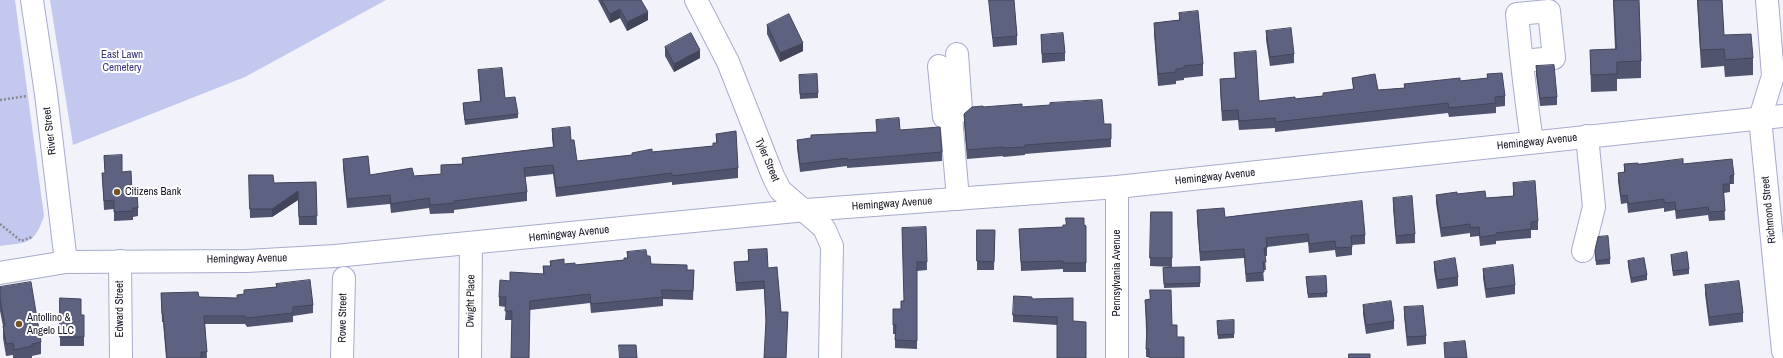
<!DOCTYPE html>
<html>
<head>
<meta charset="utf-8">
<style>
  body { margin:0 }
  canvas { display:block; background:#f2f3fa }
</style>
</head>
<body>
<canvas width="1783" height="358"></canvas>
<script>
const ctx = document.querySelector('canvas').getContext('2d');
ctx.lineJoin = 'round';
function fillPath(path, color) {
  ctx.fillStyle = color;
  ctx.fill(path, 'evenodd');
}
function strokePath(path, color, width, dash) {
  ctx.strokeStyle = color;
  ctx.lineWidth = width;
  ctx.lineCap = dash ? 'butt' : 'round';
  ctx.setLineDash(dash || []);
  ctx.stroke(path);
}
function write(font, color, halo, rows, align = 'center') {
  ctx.font = font + ' "Archivo Narrow",sans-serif';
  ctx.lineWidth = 4;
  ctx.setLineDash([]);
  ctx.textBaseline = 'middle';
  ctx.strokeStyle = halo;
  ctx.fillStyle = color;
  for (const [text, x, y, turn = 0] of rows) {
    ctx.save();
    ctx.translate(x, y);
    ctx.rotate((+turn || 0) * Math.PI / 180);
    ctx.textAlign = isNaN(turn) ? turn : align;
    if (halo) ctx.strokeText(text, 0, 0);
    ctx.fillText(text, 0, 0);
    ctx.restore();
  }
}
fillPath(new Path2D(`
  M 0,0 L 15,0 L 44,216 C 34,245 28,242 0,246 Z
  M 50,0 L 386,0 L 245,77 L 73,145 Z`), '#c3c8ef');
const minor = new Path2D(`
  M 32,0 L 46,94 L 66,262
  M 696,0 L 728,62 L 773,176 L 780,190 L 824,228 L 832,246 L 830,358
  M 1767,0 L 1773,76 L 1760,118 L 1783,351
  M 1522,61 L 1554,58 L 1549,11 L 1517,14 C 1521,57 1526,100 1532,142
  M 939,66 L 944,117 L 951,117 L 958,199
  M 951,117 L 961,110 L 957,54
  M 1117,187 L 1117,358
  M 1583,251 L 1594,207 L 1587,136
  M 120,261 L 121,358
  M 342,358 L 344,278
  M 470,358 L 471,243`);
const major = new Path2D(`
  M 0,273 L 66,262 L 247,261 L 335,256 L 806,210 L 1117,187 L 1783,116`);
strokePath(minor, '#a7abcd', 24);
strokePath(major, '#a7abcd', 24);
strokePath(new Path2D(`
  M 0,100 L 27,96
  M 0,224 L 21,241 L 32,237`), '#878891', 2.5, [2, 2]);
strokePath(minor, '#fff', 22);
strokePath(major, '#fff', 22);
fillPath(new Path2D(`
  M 598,0 L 641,0 L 648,20 L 627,31 L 620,18 L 610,23 Z
  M 989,0 L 1014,0 L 1017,36 L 1017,45 L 993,47 Z
  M 1613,0 L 1639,0 L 1641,61 L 1641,78 L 1617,79 L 1617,91 L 1591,92 L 1590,50 L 1615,49 Z
  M 1697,0 L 1722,0 L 1724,35 L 1753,58 L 1753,75 L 1725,77 L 1724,66 L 1701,68 Z
  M 1179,13 L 1203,64 L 1203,76 L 1184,78 L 1184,80 L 1176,81 L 1176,84 L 1158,86 L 1154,34 L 1154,23 L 1179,20 Z
  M 767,25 L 803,51 L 780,62 L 767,34 Z
  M 1266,31 L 1294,54 L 1294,63 L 1270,66 L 1266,40 Z
  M 1041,35 L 1065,53 L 1065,61 L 1042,63 Z
  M 665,47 L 700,58 L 674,72 L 665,56 Z
  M 1234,53 L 1259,101 L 1295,99 L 1323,96 L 1353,89 L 1352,78 L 1378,90 L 1404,88 L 1404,84 L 1460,81 L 1487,78 L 1487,74 L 1505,96 L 1505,106 L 1496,107 L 1496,113 L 1449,117 L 1448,113 L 1275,132 L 1275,128 L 1239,130 L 1238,120 L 1222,121 L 1220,89 L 1220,79 L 1235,78 Z
  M 1536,66 L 1557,97 L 1557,105 L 1540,106 L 1536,75 Z
  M 478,70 L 505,98 L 518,114 L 518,118 L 465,125 L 463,108 L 463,103 L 480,101 Z
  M 799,80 L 818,93 L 818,98 L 800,99 Z
  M 983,107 L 1022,107 L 1104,124 L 1111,139 L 1111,147 L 1025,154 L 1025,155 L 1003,157 L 1003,156 L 967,159 L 964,123 L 964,114 Z
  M 876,120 L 900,130 L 942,152 L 942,161 L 847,168 L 847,166 L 800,172 L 797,148 L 797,140 L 877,132 Z
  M 552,129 L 571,140 L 577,161 L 632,155 L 632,153 L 652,152 L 713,146 L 716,143 L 716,134 L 738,168 L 738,178 L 672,185 L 672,182 L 556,197 L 553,174 L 525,177 L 527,192 L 527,201 L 454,210 L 454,213 L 430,214 L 429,208 L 391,213 L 390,204 L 347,208 L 343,168 L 343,159 L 370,175 L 414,176 L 441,174 L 441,165 L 462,164 L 462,158 L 553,147 L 552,138 Z
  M 104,156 L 122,172 L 138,208 L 138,216 L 133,217 L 133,220 L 114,221 L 114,209 L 104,210 L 102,173 L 105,173 Z
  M 1624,164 L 1683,164 L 1734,175 L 1734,184 L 1730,184 L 1730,192 L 1724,193 L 1725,220 L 1709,221 L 1708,215 L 1676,219 L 1675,210 L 1664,212 L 1664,208 L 1628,213 L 1627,203 L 1621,204 L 1618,181 L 1618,173 L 1624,172 Z
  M 249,175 L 274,183 L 316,182 L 317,225 L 299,225 L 298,200 L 272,217 L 250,218 Z
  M 1513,183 L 1538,221 L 1538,230 L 1531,230 L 1531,238 L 1496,241 L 1496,244 L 1480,246 L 1479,236 L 1470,237 L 1470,233 L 1441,237 L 1436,203 L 1436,195 L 1457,194 L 1486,198 L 1513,196 Z
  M 1393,198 L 1415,234 L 1415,243 L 1396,244 L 1393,207 Z
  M 1197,210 L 1225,217 L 1365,235 L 1365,244 L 1352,245 L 1352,255 L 1336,257 L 1335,250 L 1309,253 L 1308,242 L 1267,247 L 1267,256 L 1265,256 L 1266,270 L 1263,270 L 1264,281 L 1246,282 L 1244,258 L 1200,261 L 1197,219 Z
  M 1151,212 L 1172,212 L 1172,267 L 1150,266 Z
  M 1084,225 L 1086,226 L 1086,272 L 1063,272 L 1063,269 L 1021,271 L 1019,229 L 1063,227 Z
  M 926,227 L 927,270 L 917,271 L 917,349 L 895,348 L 895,334 L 893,334 L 893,309 L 901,309 Z
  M 977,230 L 995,230 L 994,270 L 977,270 Z
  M 767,249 L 766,325 L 764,289 L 736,291 L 734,262 L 748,261 L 748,250 Z
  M 1595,250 L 1610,259 L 1610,264 L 1596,265 Z
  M 627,252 L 647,256 L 651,264 L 687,270 L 694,270 L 693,300 L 663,299 L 663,306 L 591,313 L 590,303 L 530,310 L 512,320 L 505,320 L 506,307 L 499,306 L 499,297 L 510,281 L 543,274 L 543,266 L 550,266 L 550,261 L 564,264 L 575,265 L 624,260 L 627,258 Z
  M 1671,255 L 1689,269 L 1689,274 L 1673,276 L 1671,260 Z
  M 1628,261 L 1647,275 L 1647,280 L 1631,283 L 1628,266 Z
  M 1434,262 L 1458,277 L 1458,286 L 1437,289 L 1434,270 Z
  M 1200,267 L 1200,287 L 1164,288 L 1163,268 Z
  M 1483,269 L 1515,285 L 1515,294 L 1486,298 L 1483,278 Z
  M 1306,277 L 1327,293 L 1327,297 L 1308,298 Z
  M 276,284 L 313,305 L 313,313 L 293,316 L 293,322 L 247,327 L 245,324 L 205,324 L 207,358 L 166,358 L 163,322 L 162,322 L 161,293 L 199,297 L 237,298 L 244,294 L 244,290 L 276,287 Z
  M 1705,285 L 1743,313 L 1743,322 L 1709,326 L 1705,294 Z
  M 0,287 L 41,342 L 41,354 L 32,356 L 32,358 L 13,358 L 13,355 L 6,356 L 3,338 L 3,326 L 0,311 Z
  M 1150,290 L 1171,290 L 1149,357 L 1146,357 L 1146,331 L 1145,300 L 1150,299 Z
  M 60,298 L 81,315 L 84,315 L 84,346 L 60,346 Z
  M 1073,298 L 1057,325 L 1013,322 L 1013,315 L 1032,299 Z
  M 1363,305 L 1394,321 L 1394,329 L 1366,334 L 1363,314 Z
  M 1404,307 L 1426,336 L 1426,344 L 1407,346 L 1404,316 Z
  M 1217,321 L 1234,334 L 1234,338 L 1218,339 Z`), '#51546f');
fillPath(new Path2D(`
  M 620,9 L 620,18 L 610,23 L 610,14 Z
  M 648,12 L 648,20 L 627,31 L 627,22 Z
  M 803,43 L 803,51 L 780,62 L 780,53 Z
  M 700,50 L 700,58 L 674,72 L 674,64 Z
  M 298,191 L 298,200 L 272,217 L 272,209 Z`), '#42455a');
const building = new Path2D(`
  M 602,0 L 641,0 L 648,12 L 627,22 L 620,9 L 610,14 Z
  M 989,0 L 1014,0 L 1017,36 L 993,38 Z
  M 1614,0 L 1639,0 L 1641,61 L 1617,62 L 1617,74 L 1591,75 L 1590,50 L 1616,49 Z
  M 1698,0 L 1722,0 L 1724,35 L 1751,34 L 1753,58 L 1725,60 L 1724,49 L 1701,50 Z
  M 1198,11 L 1203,64 L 1184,66 L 1184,68 L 1176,69 L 1176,72 L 1158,74 L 1154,23 L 1180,20 L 1179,13 Z
  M 789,14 L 803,43 L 780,53 L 767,25 Z
  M 1291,28 L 1294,54 L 1270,57 L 1266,31 Z
  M 691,33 L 700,50 L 674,64 L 665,47 Z
  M 1063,33 L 1065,53 L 1042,54 L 1041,35 Z
  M 1256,51 L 1259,101 L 1295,97 L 1295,99 L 1323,96 L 1323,93 L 1354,89 L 1352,78 L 1375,74 L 1378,90 L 1405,88 L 1404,84 L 1460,78 L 1460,81 L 1488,78 L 1487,74 L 1502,73 L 1505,96 L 1495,97 L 1496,103 L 1449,108 L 1448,103 L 1275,122 L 1275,118 L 1239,121 L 1238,110 L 1222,111 L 1220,79 L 1236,78 L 1234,53 Z
  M 1554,65 L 1557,97 L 1540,98 L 1536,66 Z
  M 502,68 L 505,98 L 515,97 L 518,114 L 465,120 L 463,103 L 481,101 L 478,70 Z
  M 817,74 L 818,93 L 800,94 L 799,75 Z
  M 1102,100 L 1104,124 L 1111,124 L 1111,139 L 1025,145 L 1025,147 L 1003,148 L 1003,147 L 967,150 L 964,114 L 972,107 L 983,106 L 983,107 L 1022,104 L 1022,107 L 1050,105 L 1050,103 Z
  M 899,118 L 900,130 L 940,127 L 942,152 L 847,160 L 847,158 L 800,164 L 797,140 L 811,138 L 811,135 L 877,132 L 876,120 Z
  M 570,127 L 571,140 L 574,140 L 577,161 L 632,155 L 632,153 L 652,149 L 652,152 L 713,146 L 713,143 L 717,143 L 716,134 L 736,131 L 738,168 L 672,176 L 672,173 L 556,188 L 553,165 L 524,168 L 527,192 L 454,201 L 454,203 L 430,205 L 429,198 L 391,204 L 390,195 L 347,199 L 343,159 L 368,156 L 370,175 L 412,168 L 414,176 L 441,174 L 441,165 L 463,164 L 462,158 L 554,147 L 552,129 Z
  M 122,155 L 122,172 L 131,171 L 132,193 L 137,193 L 138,208 L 133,208 L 133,211 L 114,212 L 114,200 L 104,201 L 102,173 L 105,173 L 104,156 Z
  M 1683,159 L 1683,164 L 1732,159 L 1734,175 L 1730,176 L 1730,184 L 1723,184 L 1725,211 L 1709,212 L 1708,207 L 1676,211 L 1675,202 L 1664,203 L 1664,199 L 1628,204 L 1627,195 L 1621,196 L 1618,173 L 1625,172 L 1624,164 L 1638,163 L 1638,164 Z
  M 249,175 L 273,175 L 274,183 L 316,182 L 317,216 L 299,217 L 298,191 L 272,209 L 250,209 Z
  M 1535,181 L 1538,221 L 1531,222 L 1531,229 L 1496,233 L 1496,235 L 1480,237 L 1479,227 L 1470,228 L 1470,224 L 1441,228 L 1436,195 L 1457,192 L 1457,194 L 1485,191 L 1486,198 L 1514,196 L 1513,183 Z
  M 1412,196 L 1415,234 L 1396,236 L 1393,198 Z
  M 1362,201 L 1365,235 L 1351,236 L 1352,247 L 1336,248 L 1335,241 L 1309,244 L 1308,234 L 1266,238 L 1267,248 L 1264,248 L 1266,262 L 1263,262 L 1264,272 L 1246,274 L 1244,249 L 1200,252 L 1197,210 L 1224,208 L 1225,217 Z
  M 1151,212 L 1172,212 L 1172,258 L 1150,258 Z
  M 1066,218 L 1084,218 L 1084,225 L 1086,226 L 1086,263 L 1063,263 L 1063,261 L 1021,262 L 1019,229 L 1063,227 L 1063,225 L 1066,225 Z
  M 926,227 L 927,262 L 917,262 L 917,341 L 895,340 L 896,325 L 893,325 L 893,309 L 901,309 L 901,301 L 904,301 L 902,228 Z
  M 977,230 L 995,230 L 994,262 L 977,261 Z
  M 1608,236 L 1610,259 L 1596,261 L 1595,250 L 1598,237 Z
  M 767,249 L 768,268 L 777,267 L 781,312 L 788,312 L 786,358 L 764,358 L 766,320 L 764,281 L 736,283 L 734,262 L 749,261 L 748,250 Z
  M 646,250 L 647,256 L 650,256 L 651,264 L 687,265 L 687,270 L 694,270 L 693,291 L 661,290 L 663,297 L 591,304 L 590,294 L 530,301 L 529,358 L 511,358 L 512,311 L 505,311 L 506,297 L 499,297 L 500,280 L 510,281 L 510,272 L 544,274 L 543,266 L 551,266 L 550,261 L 564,259 L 564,264 L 575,263 L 575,265 L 624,260 L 624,258 L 628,258 L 627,252 Z
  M 1687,252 L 1689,269 L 1673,271 L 1671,255 Z
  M 1455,258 L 1458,277 L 1437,280 L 1434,262 Z
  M 1644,258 L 1647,275 L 1631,278 L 1628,261 Z
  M 1513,265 L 1515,285 L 1486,289 L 1483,269 Z
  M 1200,267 L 1200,283 L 1164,284 L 1163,268 Z
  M 1326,276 L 1327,293 L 1308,294 L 1306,277 Z
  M 310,280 L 313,305 L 293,307 L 293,313 L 247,318 L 245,316 L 204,316 L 207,352 L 201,352 L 201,358 L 167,358 L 163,314 L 162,314 L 161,293 L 198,292 L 199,297 L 237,298 L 237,295 L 244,294 L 244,290 L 277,287 L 276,284 Z
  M 1739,281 L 1743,313 L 1709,317 L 1705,285 Z
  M 31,282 L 41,342 L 32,344 L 32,346 L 14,350 L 13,343 L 6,344 L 3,326 L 5,326 L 0,299 L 0,287 Z
  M 1150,290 L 1171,290 L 1172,325 L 1177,325 L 1177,337 L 1184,337 L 1184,358 L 1149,358 L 1149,349 L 1146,349 L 1147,325 L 1145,300 L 1150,299 Z
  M 1014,296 L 1032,297 L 1032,299 L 1073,298 L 1073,321 L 1086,322 L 1086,358 L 1057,358 L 1057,317 L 1013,315 Z
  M 60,298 L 81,299 L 81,315 L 84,315 L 84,337 L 60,337 Z
  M 1391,301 L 1394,321 L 1366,325 L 1363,305 Z
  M 1423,306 L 1426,336 L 1407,337 L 1404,307 Z
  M 1234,320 L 1234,334 L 1218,335 L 1217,321 Z
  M 1465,341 L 1467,358 L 1445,358 L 1444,343 Z
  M 619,345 L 636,345 L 637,358 L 620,358 Z
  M 1349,354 L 1370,354 L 1370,358 L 1349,358 Z`);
fillPath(building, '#5e6281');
strokePath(building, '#42455a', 1);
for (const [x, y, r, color] of [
  [117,192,4,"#74522a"],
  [19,324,4,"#74522a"]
]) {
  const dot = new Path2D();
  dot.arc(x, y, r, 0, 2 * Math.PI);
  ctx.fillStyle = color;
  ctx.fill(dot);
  strokePath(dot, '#fff', 1.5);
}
write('11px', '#38397b', '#fff', [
  ["East Lawn",122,55],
  ["Cemetery",122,68]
]);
write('11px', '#151623', '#fff', [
  ["River Street",50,131,-97],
  ["Hemingway Avenue",1537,142,-6],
  ["Tyler Street",767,160,67],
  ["Hemingway Avenue",1215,177,-6],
  ["Hemingway Avenue",892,204,-4],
  ["Richmond Street",1769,210,-96],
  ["Hemingway Avenue",569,234,-6],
  ["Hemingway Avenue",247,259,-1],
  ["Pennsylvania Avenue",1117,273,-90],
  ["Dwight Place",471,301,-89],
  ["Edward Street",120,309,-90],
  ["Rowe Street",343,318,-89]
]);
write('11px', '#151623', '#fff', [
  ["Citizens Bank",125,192],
  ["Antollino &",27,318],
  ["Angelo LLC",27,331]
], 'left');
</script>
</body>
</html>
